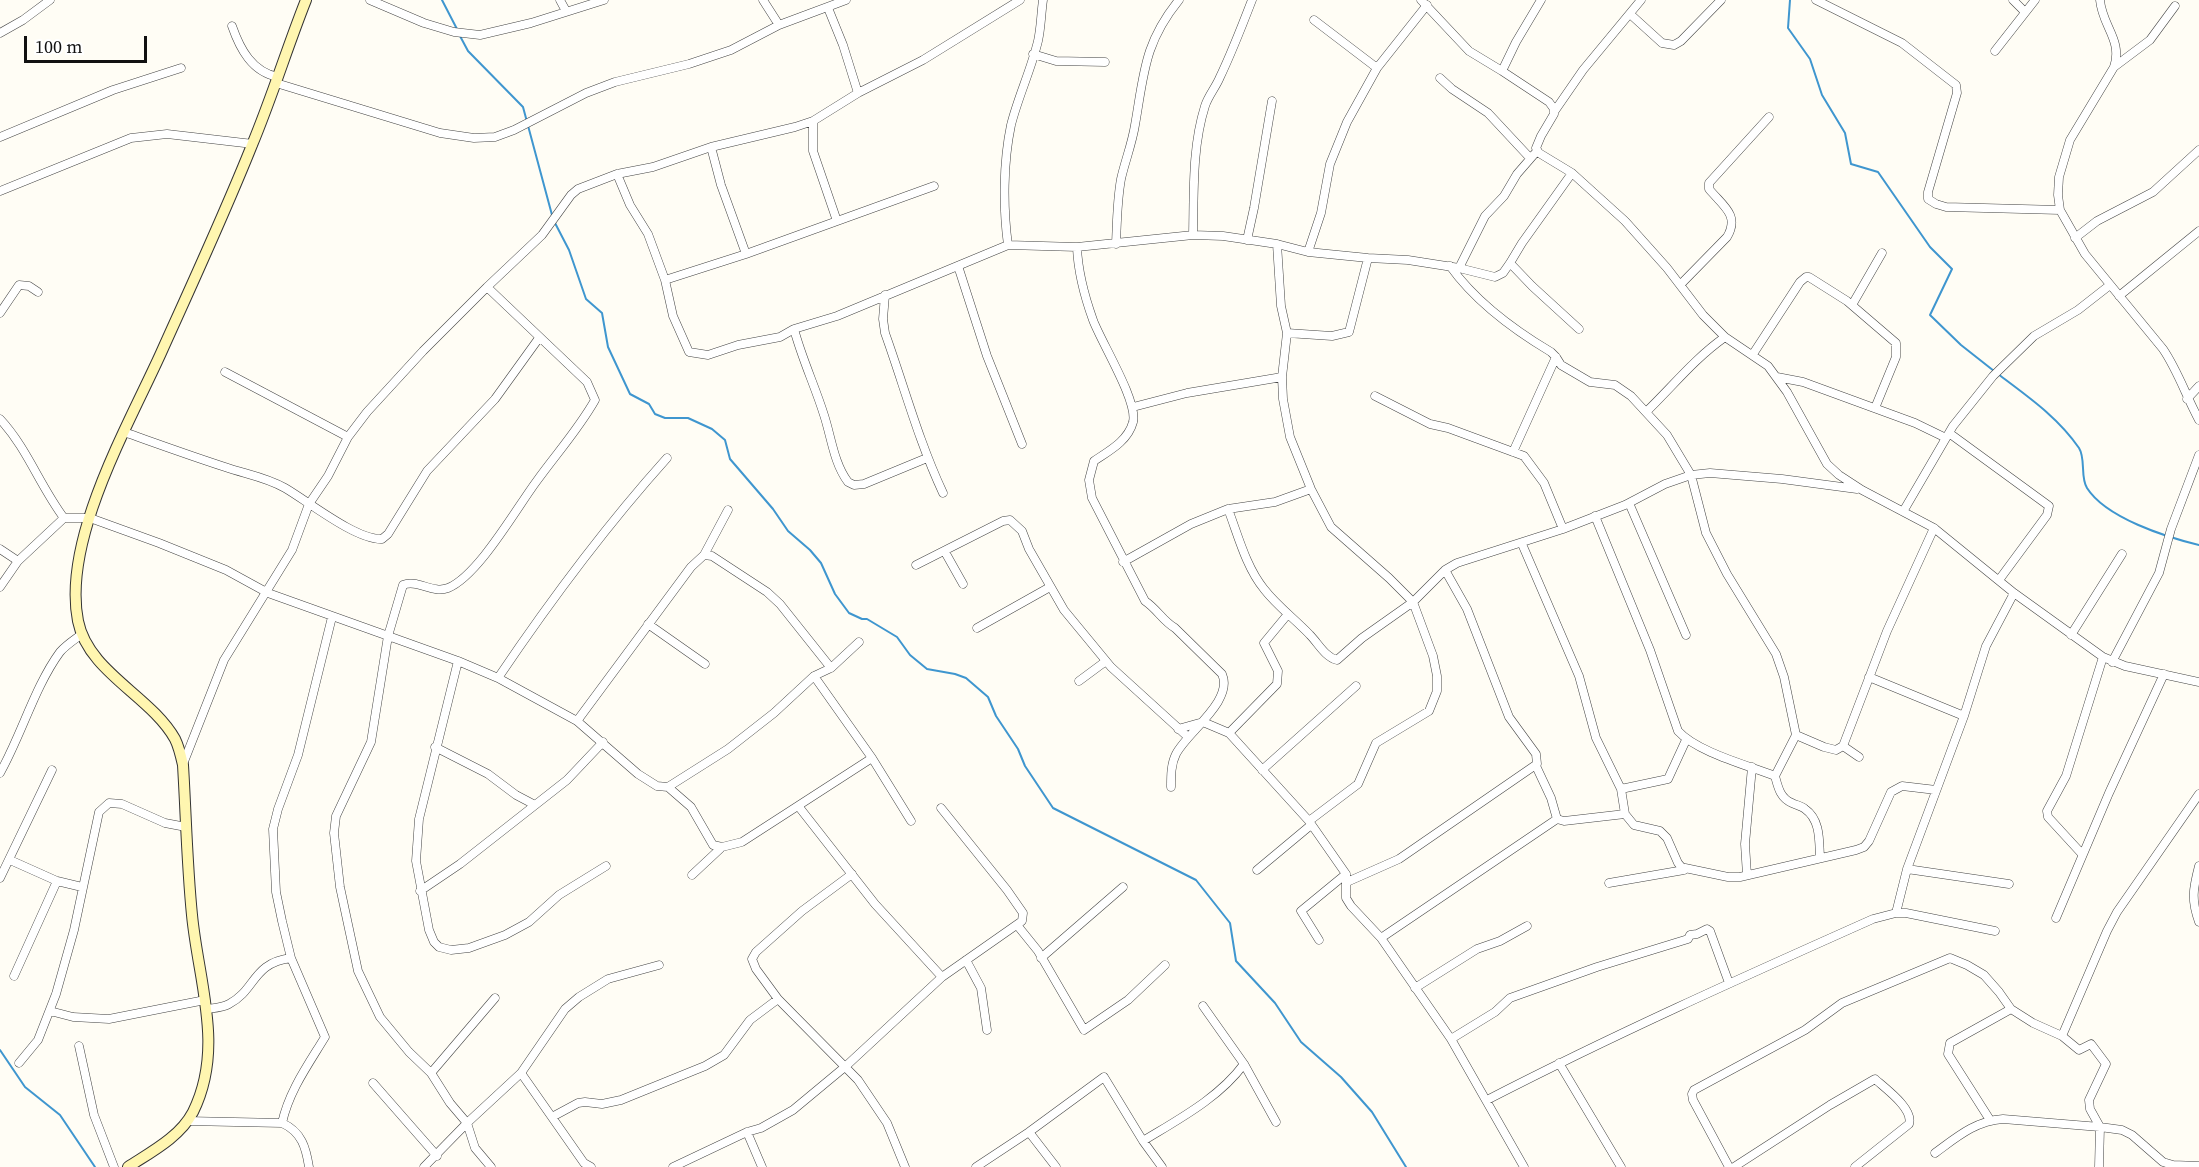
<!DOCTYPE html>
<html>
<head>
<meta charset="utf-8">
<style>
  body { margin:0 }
  #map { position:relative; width:2199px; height:1167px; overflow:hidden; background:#fffdf5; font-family:"Source Serif 4",serif }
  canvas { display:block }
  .scale { position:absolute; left:24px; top:36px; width:123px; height:27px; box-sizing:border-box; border:3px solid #111; border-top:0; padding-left:8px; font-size:18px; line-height:21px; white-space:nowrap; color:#111; -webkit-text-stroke:4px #fff; paint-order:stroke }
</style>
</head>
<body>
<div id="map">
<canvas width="2199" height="1167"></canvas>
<div class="scale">100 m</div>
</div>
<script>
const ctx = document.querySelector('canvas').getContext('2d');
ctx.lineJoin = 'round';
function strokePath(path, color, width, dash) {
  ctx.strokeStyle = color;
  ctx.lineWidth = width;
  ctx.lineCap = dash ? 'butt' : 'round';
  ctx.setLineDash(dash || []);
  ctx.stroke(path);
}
strokePath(new Path2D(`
  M 442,0 L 458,31
  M 1790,0 L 1788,28 L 1810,59 L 1822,95 L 1845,133 L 1851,164 L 1878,172 L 1930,247 L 1952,269 L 1930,315 L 1961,345 L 1994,371
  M 460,36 L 468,51 L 523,107 L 552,215
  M 555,223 L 569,250 L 586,299 L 602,313 L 608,347 L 630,394 L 649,404 L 655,414 L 665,418 L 688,418 L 712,429 L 725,440 L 730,459 L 773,509 L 788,531 L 810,550 L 821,563 L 835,594 L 849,613 L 862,619 L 867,619 L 897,637 L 910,655 L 927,669 L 955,674 L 966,678 L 988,697 L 996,716 L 1018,749 L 1025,766 L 1053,808 L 1196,880 L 1230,923 L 1236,961 L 1275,1003 L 1301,1042 L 1341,1077 L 1372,1112 L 1406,1167
  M 1998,374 C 2027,396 2058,417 2079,448 C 2086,459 2080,477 2087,488 C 2106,518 2166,537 2199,545
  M 0,1050 L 25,1087 L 60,1115 L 95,1167`), '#3f96cf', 2);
const street = new Path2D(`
  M 370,0 L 424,23 L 454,32 L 480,35 L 531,23 L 604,0
  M 560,0 L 566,11
  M 763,0 L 779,25
  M 1421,0 L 1469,51 L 1502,71 L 1549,102 L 1554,109 L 1554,114 L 1541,136 L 1536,148 L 1539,153 L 1572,173 L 1625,221 L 1667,268 L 1703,315 L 1725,337 L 1768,366 L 1787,392 L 1827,464 L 1839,475 L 1862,490 L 1934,528 L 2014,593 L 2103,657 L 2125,666 L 2199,682
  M 1816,0 L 1902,43 L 1956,85 L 1957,93 L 1928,192 L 1928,199 L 1936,204 L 1946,207 L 2060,210
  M 2013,0 L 2025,12
  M 2100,0 C 2102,26 2123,40 2114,67 L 2070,140 L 2059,177 L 2058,195 L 2060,210 L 2085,254 L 2163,349 C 2178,371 2186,396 2199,420
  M 828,8 L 843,45 L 858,93
  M 1630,14 L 1662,43 L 1674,45 L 1681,41 L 1721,0
  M 1314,20 L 1377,68
  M 232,26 C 240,49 252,72 278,77
  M 0,33 L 23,20 L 50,0
  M 1995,51 L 2035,0
  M 1033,54 L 1056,61 L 1105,62
  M 2114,67 L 2150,40 L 2175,6
  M 1502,71 L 1516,42 L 1541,0
  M 1440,78 L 1452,89 L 1488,113 L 1530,158
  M 276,83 L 440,133 L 474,138 L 495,137 L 514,130 L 586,93 L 615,82 L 689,64 L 731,50 L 779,25 L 846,0
  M 1554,112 L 1583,70 L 1641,0
  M 813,121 L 813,151 L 837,221
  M 0,137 L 113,90 L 181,68
  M 711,147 L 721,185 L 746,254
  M 617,174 L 630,205 L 648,234 L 665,280 L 673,316 L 689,352 L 708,355 L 738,345 L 780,337 L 794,329 L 837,316 L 1008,245 L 1077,247 L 1193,235 L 1223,236 L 1277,244 L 1308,252 L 1368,258 L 1408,260 L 1459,268 L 1495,277 L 1503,273 L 1510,263 L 1522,243 L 1572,173
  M 0,191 L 131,138 L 167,134 L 253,144
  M 1193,235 C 1194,192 1192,147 1205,106 C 1208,96 1216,87 1220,77 C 1232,52 1242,26 1252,0
  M 2075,238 L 2097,221 L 2153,192 L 2199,150
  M 1247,240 L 1254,208 L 1272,101
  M 1116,244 C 1117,222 1117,201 1121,179 C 1125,161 1132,144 1135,125 C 1144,74 1144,43 1179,0
  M 1277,244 L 1281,306 L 1287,333 L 1282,377 L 1283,399 L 1290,437 L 1311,489 L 1331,527 L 1389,578 L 1413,602 L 1433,656 L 1437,676 L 1437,691 L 1429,711 L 1376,743 L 1358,784 L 1309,821
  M 1008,245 C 1003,208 1003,163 1011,125 C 1018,97 1031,70 1038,41 C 1041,28 1041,14 1043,0
  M 1077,247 C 1078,273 1084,295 1093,320 C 1101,342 1138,401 1133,422 C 1128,441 1109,451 1094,461 L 1089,480 L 1092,498 L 1145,601 C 1157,609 1163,621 1175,628 L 1222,674 C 1234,701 1187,732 1176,754 C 1171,764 1171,775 1171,787
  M 1308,252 L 1321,213 L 1330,164 L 1347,122 L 1377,68 L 1427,5
  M 1510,263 L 1532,286 L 1579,329
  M 958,266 L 987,356 L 1022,444
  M 1450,266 C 1475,301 1514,330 1551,352 L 1556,357 L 1561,365 L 1590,382 L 1615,385 L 1631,396 L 1667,435 L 1691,475 L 1706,533 L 1727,574 L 1776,654 L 1784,677 L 1796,735 L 1824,747 L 1836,750 L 1843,746 L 1887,631 L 1934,528
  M 1459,268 L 1485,216 L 1504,196 L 1517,174 L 1537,151
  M 665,280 L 746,254 L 934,186
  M 1680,285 L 1727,237 C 1740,215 1723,206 1709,189 L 1709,183 L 1769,117
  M 487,287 L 587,382 L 595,400 C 578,430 556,454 536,482 C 516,509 478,576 448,588 C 433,594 417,579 403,585 L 388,636 L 371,742 L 336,816 L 334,833 L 340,887 L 358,971 L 380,1017 L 409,1052 L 431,1073 L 450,1103 L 467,1123 L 475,1148 L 491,1167
  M 885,295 L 883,319 L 885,333 C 904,386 919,442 943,493
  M 2119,296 L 2199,231
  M 1852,305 L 1882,253
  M 0,313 L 19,285 L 29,286 L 38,292
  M 794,329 C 802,359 815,386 824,415 C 831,436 834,464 848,482 L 854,485 L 864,484 L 927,458
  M 1287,333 L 1332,336 L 1349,332 L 1368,258
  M 1753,354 L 1800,282 L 1806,277 L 1809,277 L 1847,301 L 1896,343 L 1896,357 L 1875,408
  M 225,372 L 348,437
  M 1777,377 L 1803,382 L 1915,423 L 1946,438
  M 1375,396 L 1430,424 L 1448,428 L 1524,456 L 1544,483 L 1563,529
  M 2187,399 L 2199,386
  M 1133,407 L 1187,393 L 1282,377
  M 1646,412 C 1673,386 1694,359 1725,337
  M 0,419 C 27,448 40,486 64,518 L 90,518 L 159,543 L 226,570 L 268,593 L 458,661 L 498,678 L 577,721 L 638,774 L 657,786 L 668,787 L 691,807 L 713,845 L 722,847 L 742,842 L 872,758
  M 124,432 C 158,444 191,456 225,467 C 245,474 266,477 285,488 C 309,502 356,540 382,539 L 388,534 L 427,471 L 495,399 L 539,338
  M 1949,433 L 2049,506 L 2047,515 L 1999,580
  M 1513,452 L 1556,357
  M 1629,503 L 1686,635
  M 1228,509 C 1238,535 1246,567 1264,589 C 1277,606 1295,619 1310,635 C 1318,643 1325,657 1337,660 L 1362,638 L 1413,602 L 1445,570 L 1457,563 L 1563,529 L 1625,505 L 1665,484 L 1691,475 L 1710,473 L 1782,479 L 1857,489
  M 1904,510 L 1953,426 L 1993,376 L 2034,336 L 2078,310 L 2110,285
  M 1595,516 L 1650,650 L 1678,731 C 1697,752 1747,765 1775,776
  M 1522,544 L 1579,676 L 1596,738 L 1621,789 L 1625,814 L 1634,825 L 1660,831 L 1667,838 L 1678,863 L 1684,870 L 1685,868 L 1728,877 L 1740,877 L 1856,850 L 1864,847 L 1869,841 L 1891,792 L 1902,786 L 1936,790
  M 0,549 L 18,561
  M 945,552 L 963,584
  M 704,555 L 728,510
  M 1123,562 L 1191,524 L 1228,509 L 1275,502 L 1311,489
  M 916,565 L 1003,521 L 1010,520 L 1022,531 L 1029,549 L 1064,610 L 1111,667 L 1188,737
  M 0,587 L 18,561 L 64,518
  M 648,624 L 705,664
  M 977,628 L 1050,587
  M 2071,635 L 2122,554
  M 458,661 L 419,819 L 416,861 L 429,930 L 434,942 L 439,947 L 451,950 L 469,948 L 505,935 L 529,922 L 559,895 L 606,866
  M 2112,662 L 2159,573 L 2171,529 L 2199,455
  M 814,676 L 872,758 L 911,821
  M 1869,677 L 1964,716
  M 498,678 C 550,601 605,527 667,458
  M 1079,681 L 1106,661
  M 577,721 L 691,567 L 704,555 L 712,556 L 767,592 L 780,604 L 831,668
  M 1178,729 L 1203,722 L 1229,733 L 1309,821 L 1346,874 L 1346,898 L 1351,906 L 1381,938 L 1451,1039 L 1524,1167
  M 1229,733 L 1277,684 L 1278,671 L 1264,643 L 1288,614
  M 1796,735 L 1775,776 C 1778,787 1780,798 1792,803 C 1796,805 1802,806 1805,809 C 1821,820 1819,842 1820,858
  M 1843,746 L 1859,757
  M 435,747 L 488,774 L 516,795 L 535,805
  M 183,764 L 224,660 L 292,550 L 309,504 L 328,476 L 348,437 L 367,412 L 423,351 L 487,287 L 542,235 L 571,195 L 578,189 L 617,174 L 653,167 L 711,147 L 795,127 L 813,121 L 858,93 L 923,60 L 1020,0
  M 1262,770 L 1356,686
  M 0,773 C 21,736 35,686 60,652 C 66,645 74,640 82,634
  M 668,787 L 728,749 L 774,713 L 814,676 L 831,668 L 859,642
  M 1621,789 L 1668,779 L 1686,740
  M 799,807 L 875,904 L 942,977
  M 1557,819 L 1564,821 L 1625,814
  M 2082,854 L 2048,817 L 2047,811 L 2066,776 L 2103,657
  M 10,860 L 57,881 L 82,887
  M 2199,866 C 2193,889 2191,900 2199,922
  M 1907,869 L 2009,884
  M 1257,870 L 1311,825
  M 852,874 L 802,911 L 756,952 L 752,959 L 756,969 L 778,999 L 858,1080 L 887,1123 L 905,1167
  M 692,875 L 722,847
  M 1747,875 L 1745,844 L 1752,767
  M 0,878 L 52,770
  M 1347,882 L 1399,859 L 1537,764 L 1536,754 L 1509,717 L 1467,609 L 1445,570
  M 1609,883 L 1684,870
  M 420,891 L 460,864 L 567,780 L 603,742
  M 1896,913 L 1907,869 L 1964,716 L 1986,646 L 2014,593
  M 2056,918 L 2109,793 L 2164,674
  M 1017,925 L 1038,951 L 1084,1030 L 1128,1000 L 1165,965
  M 1381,938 L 1557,819 L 1551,798 L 1536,766
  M 1319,940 L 1301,911 L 1346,874
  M 1041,958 L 1123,887
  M 966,960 L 981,988 L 987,1030
  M 14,976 L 57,881
  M 1415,988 L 1477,949 L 1500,941 L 1527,926
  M 1203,1006 L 1244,1064
  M 206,1009 C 213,1008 222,1008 229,1004 C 256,990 252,963 291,958
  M 50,1011 L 73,1017 L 109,1019 L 205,1000
  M 2062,1036 L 2107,931 L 2117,912 L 2199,794
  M 1451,1039 L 1495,1012 L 1510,998 L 1597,967 L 1688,939 L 1690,935 L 1697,934 L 1707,929 L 1710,931 L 1729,983
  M 79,1046 L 94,1115 L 114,1167
  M 19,1063 L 38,1040 L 56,994 L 74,930 L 99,812 L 109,803 L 122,804 L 165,823 L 186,827
  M 1559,1063 L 1621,1167
  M 431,1073 L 495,998
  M 521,1073 L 584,1163 L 591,1167
  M 373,1083 L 437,1156
  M 1487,1100 C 1613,1035 1743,977 1873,919 L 1896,913 L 1906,913 L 1995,931
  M 552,1117 L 578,1103 L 585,1102 L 602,1104 L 621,1100 L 705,1066 L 724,1055 L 750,1020 L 778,999
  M 1990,1120 L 1948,1054 L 1950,1043 L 2011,1009
  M 187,1121 L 282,1123 C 302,1132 306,1148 309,1167
  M 282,1123 C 289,1091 308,1065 325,1037 L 291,958 L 282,921 L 276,892 L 273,829 L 278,809 L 298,755 L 332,617
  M 747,1132 L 762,1167
  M 1029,1132 L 1056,1167
  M 1143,1141 C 1179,1119 1219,1098 1244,1064 L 1276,1122
  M 1935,1153 C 1957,1137 1975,1121 2003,1119 L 2100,1127 L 2122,1130 L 2132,1135 L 2163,1162 L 2173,1165 L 2199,1166
  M 424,1167 L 467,1123 L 521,1073 L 565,1009 L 579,997 L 608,979 L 659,965
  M 673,1167 L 747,1132 L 761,1128 L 793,1110 L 846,1066 L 942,977 L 1022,921 L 1023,913 L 1007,890 L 941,808
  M 976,1167 L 1029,1132 L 1104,1077 L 1143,1141 L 1162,1167
  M 1729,1167 L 1693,1100 L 1692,1094 L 1694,1090 L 1805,1030 L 1842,1003 L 1950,958 L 1967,965 L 1984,975 L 1999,992 L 2011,1009 L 2033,1023 L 2062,1036 L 2079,1050 L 2091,1044 L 2106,1064 L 2089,1100 L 2090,1109 L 2100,1127 L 2099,1167
  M 1734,1167 L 1830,1105 L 1875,1079 C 1886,1089 1914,1109 1909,1124 L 1855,1167`);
const secondary = new Path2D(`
  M 128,1167 C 151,1152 180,1137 193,1112 C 225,1048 198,980 192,915 C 187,865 186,815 183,765 C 181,756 179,747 175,739 C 151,696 88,672 78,621 C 62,540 128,426 161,353 C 192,284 224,215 252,145 C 272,97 287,48 306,0`);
strokePath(street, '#444', 9);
strokePath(secondary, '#333', 12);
strokePath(street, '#fff', 8);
strokePath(secondary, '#fff6b0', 10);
</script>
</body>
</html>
